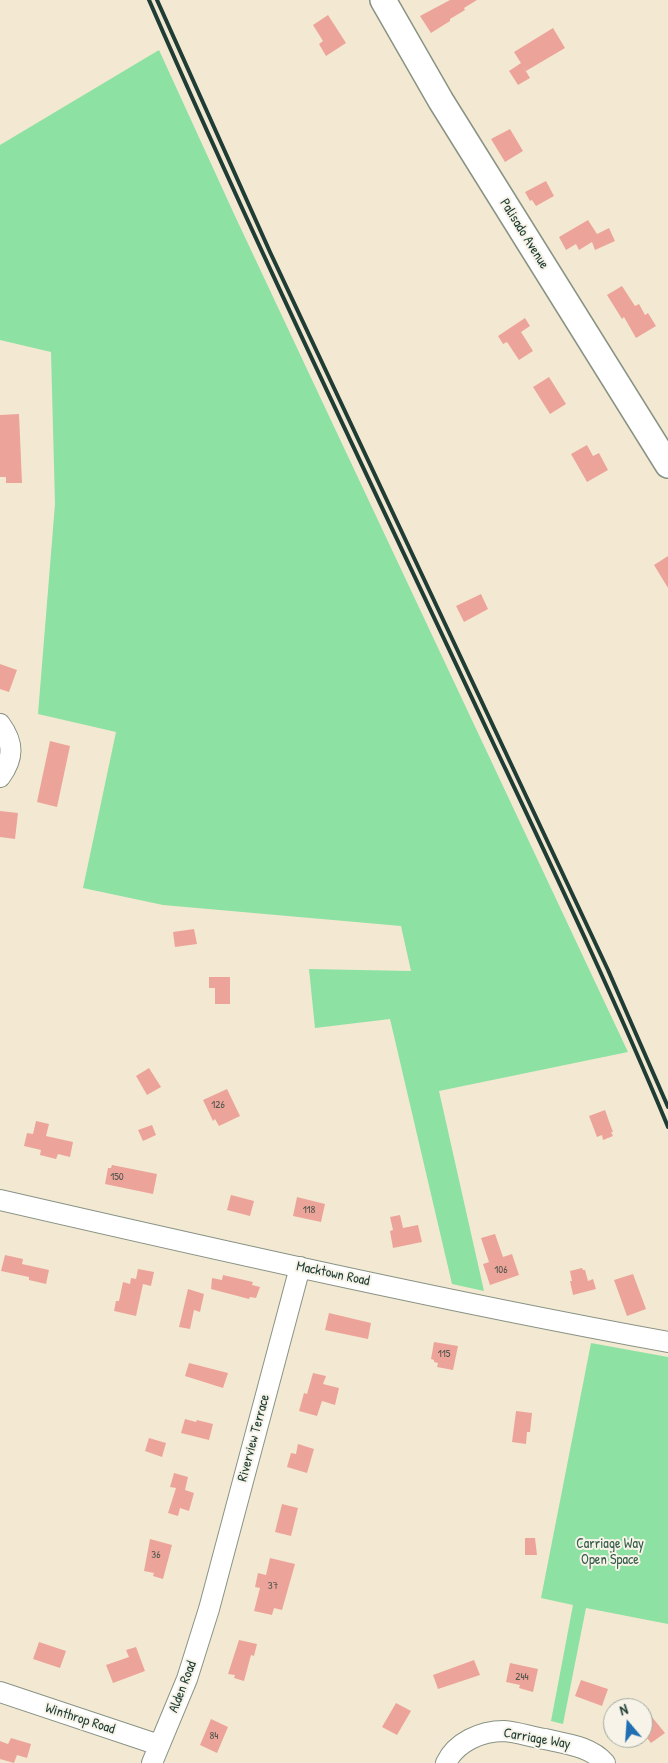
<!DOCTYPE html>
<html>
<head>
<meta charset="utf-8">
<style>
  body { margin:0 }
  #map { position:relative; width:668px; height:1763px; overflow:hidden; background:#f3e9d3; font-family:"Patrick Hand",sans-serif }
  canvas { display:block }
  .north { position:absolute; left:603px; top:1698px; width:50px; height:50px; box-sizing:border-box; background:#f7f3e8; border:1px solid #a1aaa0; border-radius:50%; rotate:342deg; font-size:14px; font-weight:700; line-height:20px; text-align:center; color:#1f3d34 }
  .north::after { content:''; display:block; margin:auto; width:18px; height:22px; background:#1f6fb2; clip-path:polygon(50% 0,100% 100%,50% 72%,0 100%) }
</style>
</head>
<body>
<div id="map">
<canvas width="668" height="1763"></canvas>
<div class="north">N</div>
</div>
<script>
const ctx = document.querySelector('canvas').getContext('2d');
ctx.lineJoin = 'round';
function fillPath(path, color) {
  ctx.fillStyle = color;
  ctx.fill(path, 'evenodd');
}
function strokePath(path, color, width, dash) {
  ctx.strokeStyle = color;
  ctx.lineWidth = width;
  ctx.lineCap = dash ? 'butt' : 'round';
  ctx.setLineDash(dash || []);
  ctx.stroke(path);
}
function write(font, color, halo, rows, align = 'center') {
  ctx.font = font + ' "Patrick Hand",sans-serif';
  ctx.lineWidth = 4;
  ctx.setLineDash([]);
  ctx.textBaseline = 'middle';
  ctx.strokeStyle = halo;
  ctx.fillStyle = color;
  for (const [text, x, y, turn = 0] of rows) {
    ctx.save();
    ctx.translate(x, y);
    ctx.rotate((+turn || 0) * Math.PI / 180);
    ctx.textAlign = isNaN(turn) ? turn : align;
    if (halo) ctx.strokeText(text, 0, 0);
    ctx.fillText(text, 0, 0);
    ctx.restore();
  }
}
fillPath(new Path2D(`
  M 159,50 L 235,216 L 628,1052 L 439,1091 L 484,1291 L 452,1284 L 390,1019 L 315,1028 L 309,969 L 411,971 L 401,926 L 163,905 L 83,888 L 116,732 L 38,714 L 55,504 L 51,352 L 0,340 L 0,145 Z
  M 591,1343 L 668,1357 L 668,1624 L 586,1608 L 563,1724 L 551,1721 L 573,1605 L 541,1598 Z`), '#8de1a3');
fillPath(new Path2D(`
  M 450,0 L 477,0 L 464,8 L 465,10 L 450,19 L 450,21 L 431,33 L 420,16 Z
  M 328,15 L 346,43 L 326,56 L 319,44 L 323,41 L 313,25 Z
  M 553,28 L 565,48 L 526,71 L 514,52 Z
  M 521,63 L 530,78 L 518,85 L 509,71 Z
  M 510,129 L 523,151 L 505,162 L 491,139 Z
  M 546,181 L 554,196 L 536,206 L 532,200 L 530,201 L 525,192 Z
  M 588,220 L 597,234 L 609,228 L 615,241 L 595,250 L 592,242 L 579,250 L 576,244 L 566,250 L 559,237 Z
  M 622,286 L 635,306 L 639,304 L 645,315 L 648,313 L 656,326 L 636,338 L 624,317 L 622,319 L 607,295 Z
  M 525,318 L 530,326 L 521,332 L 533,351 L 519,360 L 507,342 L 503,344 L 498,336 Z
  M 549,377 L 566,404 L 550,414 L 533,387 Z
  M 19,414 L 22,483 L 6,483 L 6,477 L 0,477 L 0,415 Z
  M 587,445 L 593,456 L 599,453 L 608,470 L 587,482 L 571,454 Z
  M 668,556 L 668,588 L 654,565 Z
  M 481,594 L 488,609 L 464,622 L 456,606 Z
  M 0,664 L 17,670 L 9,692 L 0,689 Z
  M 50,741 L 70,746 L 57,807 L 37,802 Z
  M 0,811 L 18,813 L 15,839 L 0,837 Z
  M 194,929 L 197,944 L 175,947 L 173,932 Z
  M 209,977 L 230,977 L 230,1004 L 215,1004 L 215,988 L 209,988 Z
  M 149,1068 L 161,1087 L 147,1095 L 136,1076 Z
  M 227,1089 L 240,1116 L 219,1126 L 215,1119 L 213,1121 L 203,1100 Z
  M 605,1110 L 613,1132 L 611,1132 L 613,1136 L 603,1140 L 602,1135 L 597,1137 L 589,1116 Z
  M 36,1121 L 49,1124 L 46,1136 L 73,1142 L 70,1157 L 58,1154 L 56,1159 L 40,1155 L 41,1150 L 24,1146 L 27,1133 L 33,1134 Z
  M 152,1125 L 156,1135 L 143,1141 L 138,1130 Z
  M 112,1165 L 157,1174 L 153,1194 L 105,1184 L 108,1168 L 111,1168 Z
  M 231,1195 L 254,1201 L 250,1216 L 227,1210 Z
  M 297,1197 L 325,1204 L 321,1222 L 293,1216 Z
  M 400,1215 L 403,1228 L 418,1225 L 422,1242 L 393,1248 L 390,1231 L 393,1230 L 390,1217 Z
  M 495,1234 L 503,1257 L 512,1254 L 519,1275 L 490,1285 L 483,1264 L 489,1262 L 481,1238 Z
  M 5,1255 L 23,1259 L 22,1264 L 49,1270 L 46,1284 L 29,1280 L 29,1277 L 1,1271 Z
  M 582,1268 L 583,1270 L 585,1270 L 588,1281 L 593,1279 L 596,1289 L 573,1295 L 570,1281 L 572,1281 L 570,1271 Z
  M 138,1269 L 154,1272 L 151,1286 L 143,1284 L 136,1316 L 114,1311 L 116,1301 L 119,1301 L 123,1282 L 130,1284 L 131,1278 L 136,1279 Z
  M 633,1274 L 646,1309 L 627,1316 L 614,1280 Z
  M 223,1275 L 253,1282 L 252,1285 L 260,1287 L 256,1298 L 250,1297 L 249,1299 L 211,1289 L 212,1278 L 222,1280 Z
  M 188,1289 L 204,1294 L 200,1312 L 194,1310 L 190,1329 L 179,1327 Z
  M 329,1313 L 371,1323 L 368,1339 L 325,1330 Z
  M 434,1342 L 458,1346 L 453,1370 L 437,1367 L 438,1363 L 434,1362 L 434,1360 L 431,1359 Z
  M 189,1363 L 228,1373 L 223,1388 L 185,1376 Z
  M 313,1373 L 326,1376 L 323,1384 L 339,1388 L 335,1405 L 322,1401 L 317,1416 L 299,1411 L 304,1393 L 307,1394 Z
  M 516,1411 L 532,1413 L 530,1432 L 527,1432 L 526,1444 L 512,1442 Z
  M 185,1419 L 196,1422 L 197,1420 L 213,1424 L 209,1440 L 181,1433 Z
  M 149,1438 L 166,1443 L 162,1457 L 145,1451 Z
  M 298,1444 L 314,1449 L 307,1473 L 287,1467 L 291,1453 L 296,1454 Z
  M 174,1473 L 188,1477 L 185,1490 L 194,1493 L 189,1511 L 180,1508 L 178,1516 L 168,1513 L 176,1488 L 170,1487 Z
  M 282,1504 L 298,1508 L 291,1536 L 275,1532 Z
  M 525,1538 L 535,1538 L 537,1555 L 525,1555 Z
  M 150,1539 L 172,1545 L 163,1579 L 153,1576 L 154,1573 L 144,1571 Z
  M 270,1558 L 295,1564 L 282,1610 L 274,1608 L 272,1615 L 254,1611 L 260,1588 L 255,1587 L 258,1573 L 266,1575 Z
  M 239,1640 L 257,1644 L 254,1656 L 251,1655 L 244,1681 L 234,1678 L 235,1675 L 228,1674 Z
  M 39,1642 L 66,1651 L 60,1668 L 33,1659 Z
  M 136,1647 L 145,1671 L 113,1683 L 106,1665 L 129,1657 L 126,1650 Z
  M 474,1660 L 480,1675 L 438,1689 L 433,1675 Z
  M 510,1663 L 538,1669 L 533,1692 L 519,1688 L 520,1685 L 506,1682 Z
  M 581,1680 L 608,1689 L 602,1706 L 575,1696 Z
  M 396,1703 L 411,1711 L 397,1735 L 382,1727 Z
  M 643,1706 L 665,1733 L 651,1743 L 643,1733 Z
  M 211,1719 L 228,1727 L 217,1753 L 200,1745 Z
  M 11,1738 L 31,1744 L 27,1758 L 17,1755 L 14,1763 L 0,1759 L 0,1741 L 8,1744 Z`), '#eca49a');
const minor = new Path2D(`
  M 0,724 C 14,743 14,758 0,777
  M 0,1200 C 222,1251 444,1301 668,1342
  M 0,1692 L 159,1745
  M 152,1763 L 187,1679 L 209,1609 L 300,1267
  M 446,1763 C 456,1742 481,1731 504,1731 C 517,1732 532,1737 545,1739 C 566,1744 590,1746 605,1763`);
const major = new Path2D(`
  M 383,0 L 441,101 L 668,465`);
strokePath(minor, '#899384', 22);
strokePath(major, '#899384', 28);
strokePath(minor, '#fff', 20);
strokePath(major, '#fff', 25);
strokePath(new Path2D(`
  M 149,0 C 256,246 373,487 487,730 C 549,861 612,992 668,1127
  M 157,0 L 270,252 L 608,970 L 668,1107`), '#1f3d34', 4);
write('11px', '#52574e', null, [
  ["126",218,1105],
  ["150",117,1177],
  ["118",309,1210],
  ["106",501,1270],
  ["115",444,1354],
  ["36",156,1555],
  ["37",273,1586],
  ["244",522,1677],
  ["84",214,1736]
]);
write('14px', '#1f3d34', '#f7f3e8', [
  ["Palisado Avenue",524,234,58],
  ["Macktown Road",333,1274,12],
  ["Riverview Terrace",254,1438,-75],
  ["Alden Road",183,1687,-69],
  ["Winthrop Road",80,1719,18],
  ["Carriage Way",537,1739,10]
]);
write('14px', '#355e4a', '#f7f3e8', [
  ["Carriage Way",610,1544],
  ["Open Space",610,1560]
]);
</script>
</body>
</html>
